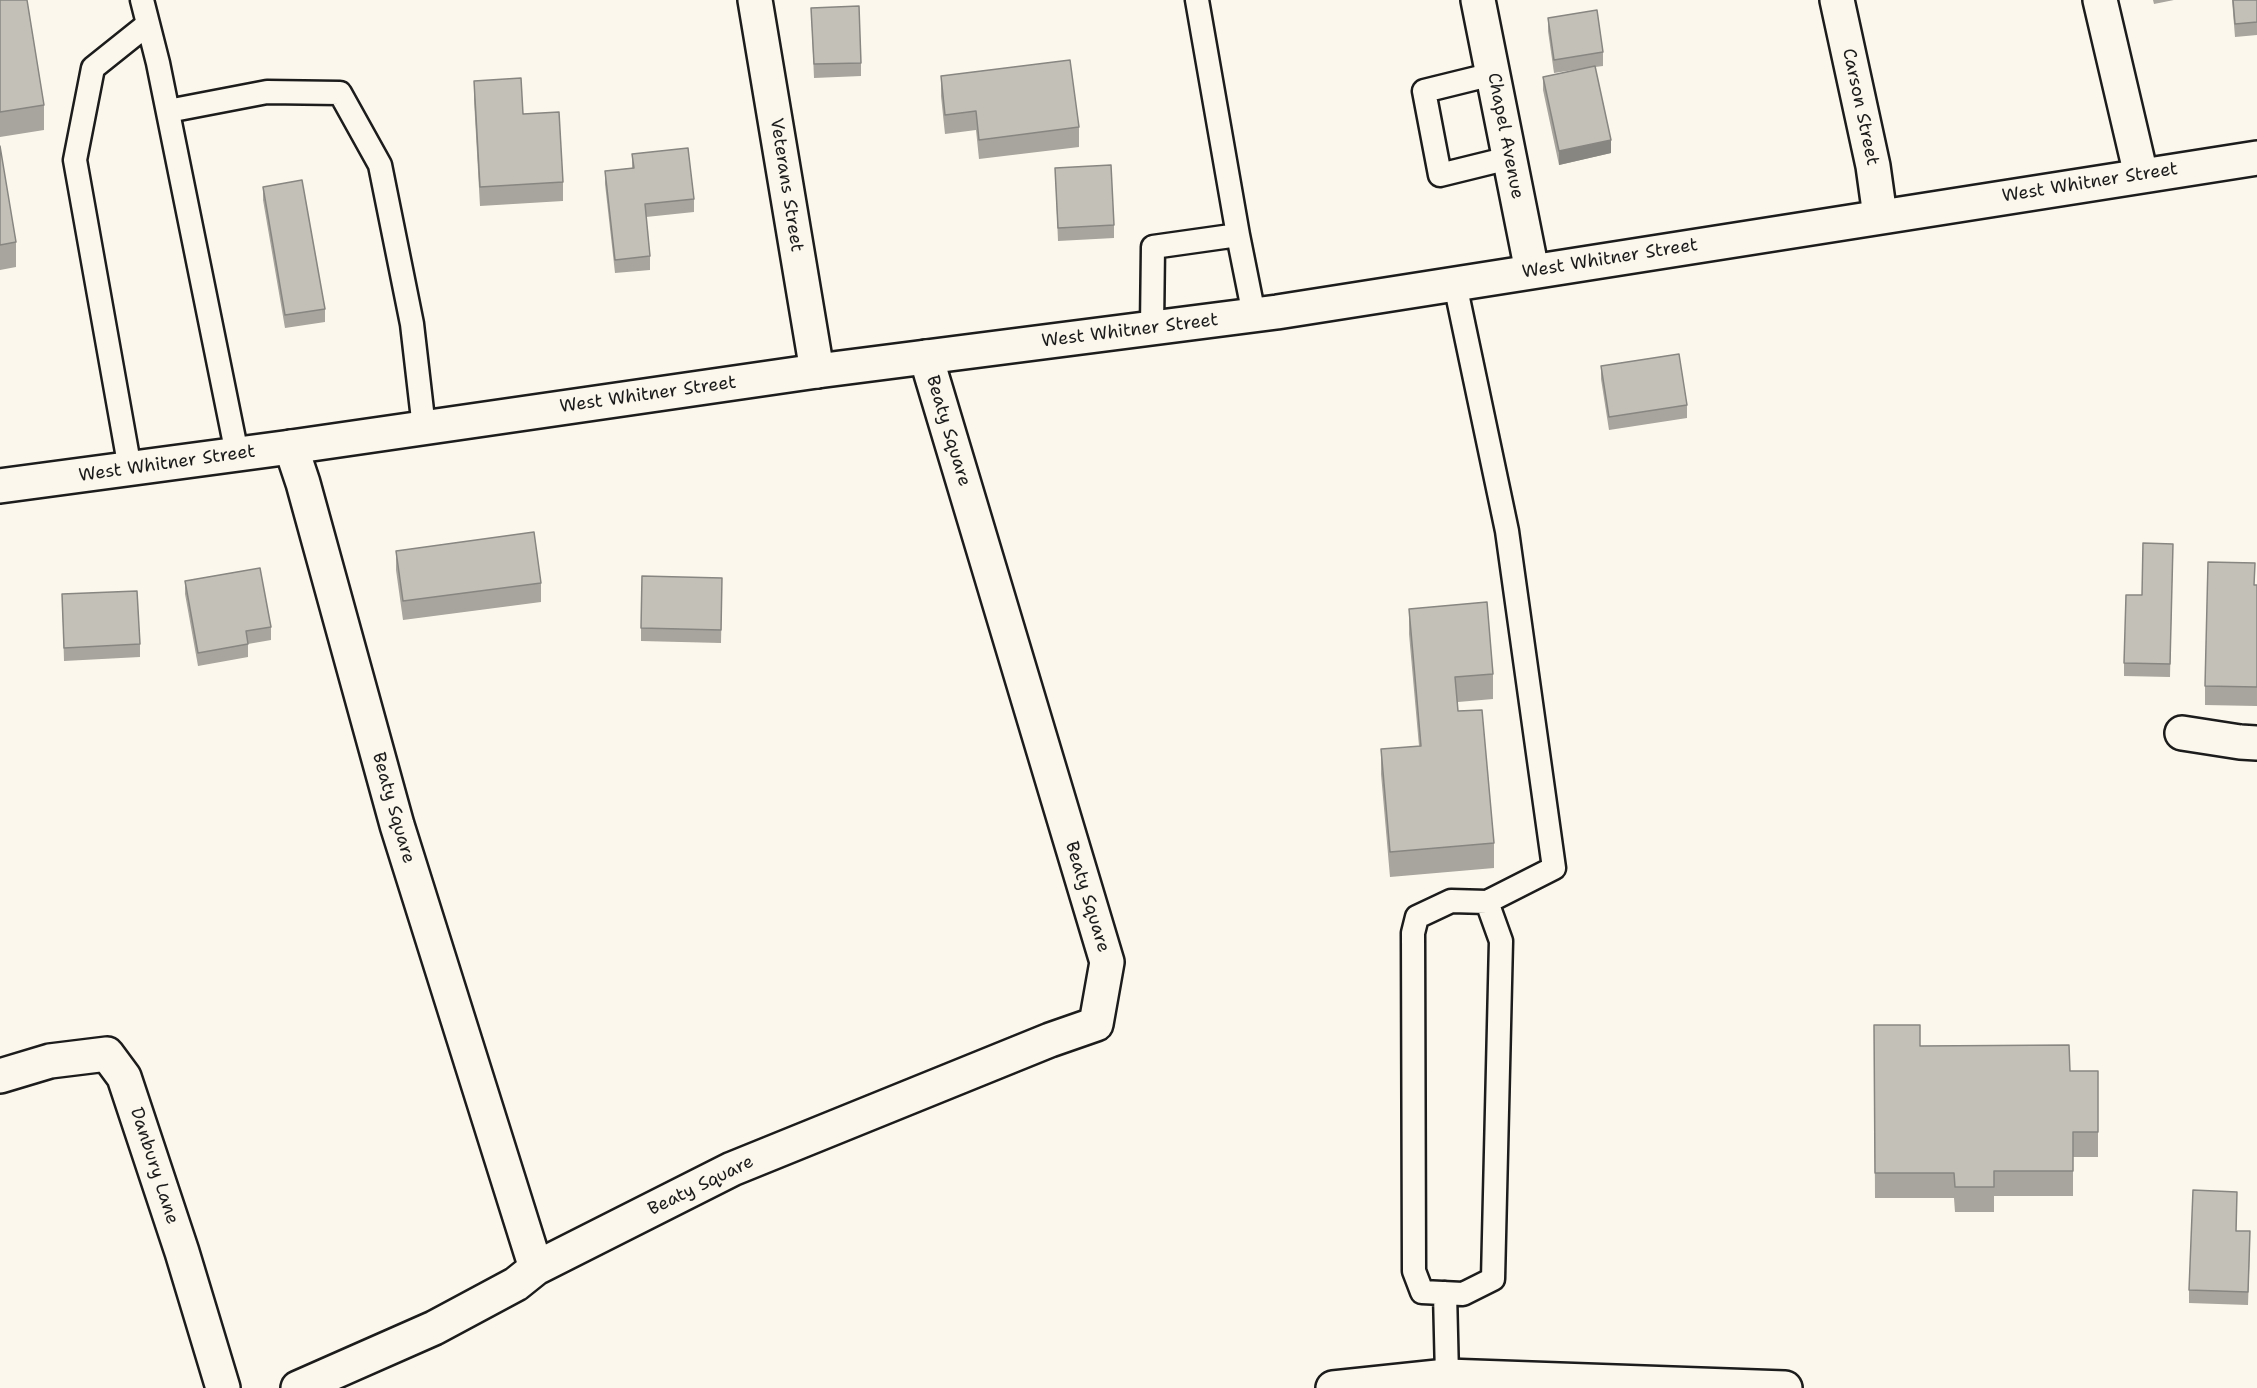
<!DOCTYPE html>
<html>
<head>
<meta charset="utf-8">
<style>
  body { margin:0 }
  canvas { display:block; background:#fbf7ec }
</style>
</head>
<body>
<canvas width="2257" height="1388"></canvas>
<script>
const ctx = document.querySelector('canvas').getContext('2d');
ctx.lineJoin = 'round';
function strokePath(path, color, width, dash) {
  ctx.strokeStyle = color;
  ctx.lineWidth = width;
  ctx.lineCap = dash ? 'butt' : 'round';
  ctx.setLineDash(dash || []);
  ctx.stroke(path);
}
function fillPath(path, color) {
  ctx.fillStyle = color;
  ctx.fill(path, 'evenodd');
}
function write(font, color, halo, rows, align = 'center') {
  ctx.font = font + ' "Shantell Sans",sans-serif';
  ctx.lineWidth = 5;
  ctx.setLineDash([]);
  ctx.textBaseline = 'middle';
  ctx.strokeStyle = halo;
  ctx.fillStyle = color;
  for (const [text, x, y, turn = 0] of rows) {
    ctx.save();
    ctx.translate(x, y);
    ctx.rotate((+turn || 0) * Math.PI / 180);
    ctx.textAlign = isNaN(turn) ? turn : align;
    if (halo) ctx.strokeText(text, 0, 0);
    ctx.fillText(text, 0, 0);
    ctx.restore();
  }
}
const service = new Path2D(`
  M 142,0 L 158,63 L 237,454
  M 1197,0 L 1238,235
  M 1493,74 L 1424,91 L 1440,175 L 1509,158
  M 168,111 L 267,92 L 340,93 L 380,165 L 412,324 L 424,428
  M 1455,284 L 1507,531 L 1554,868 L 1487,902 L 1451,901 L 1417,917 L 1413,933 L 1414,1271 L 1422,1292 L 1463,1294 L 1493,1279 L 1501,941 L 1487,902
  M 1152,327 L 1153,247 L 1238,235 L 1254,315
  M 130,469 L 75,160 L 93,68 L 148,24
  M 1445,1293 L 1447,1376`);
const minor = new Path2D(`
  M 755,0 L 817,371
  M 1478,0 L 1532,271
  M 1837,0 L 1873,166 L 1880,216
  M 2100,0 L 2141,175
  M 291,447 L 303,483 L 397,825 L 536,1268
  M 2182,733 L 2240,742 L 2257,743
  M 0,1076 L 50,1061 L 107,1054 L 124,1077 L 182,1252 L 223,1388
  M 298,1388 L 434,1328 L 516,1284 L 536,1268 L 732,1169 L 1050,1040 L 1096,1024 L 1107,962 L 926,357`);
const tertiary = new Path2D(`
  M 1333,1388 L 1447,1376 L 1785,1388`);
const secondary = new Path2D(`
  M 0,486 L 291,447 L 817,371 L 1277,312 L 2257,158`);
strokePath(service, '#1c1c1c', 27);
strokePath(minor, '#1c1c1c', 38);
strokePath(tertiary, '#1c1c1c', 38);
strokePath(secondary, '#1c1c1c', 38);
strokePath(service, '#fbf7ec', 22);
strokePath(minor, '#fbf7ec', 33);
strokePath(tertiary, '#fbf7ec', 33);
strokePath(secondary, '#fbf7ec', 33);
fillPath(new Path2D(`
  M 0,0 L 44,105 L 44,130 L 0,137 Z
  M 2153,0 L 2174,0 L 2154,4 Z
  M 2232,0 L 2257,0 L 2257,35 L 2235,37 Z
  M 811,8 L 861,63 L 861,76 L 814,78 Z
  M 1548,18 L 1603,52 L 1603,66 L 1595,67 L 1611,153 L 1559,165 L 1543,90 L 1543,77 L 1580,69 L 1554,73 L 1548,31 Z
  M 941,76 L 1079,127 L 1079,147 L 979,159 L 976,130 L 945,134 L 941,96 Z
  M 474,81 L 523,114 L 563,182 L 563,201 L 480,206 L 474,100 Z
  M 0,146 L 16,242 L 16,267 L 0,270 Z
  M 632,154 L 694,199 L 694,212 L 646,217 L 650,256 L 650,270 L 615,273 L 605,184 L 605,171 L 632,168 Z
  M 1055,168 L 1114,225 L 1114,238 L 1058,241 Z
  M 263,187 L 325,309 L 325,322 L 285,328 L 263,200 Z
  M 1601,366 L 1687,405 L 1687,418 L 1609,430 L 1601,379 Z
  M 2173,544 L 2170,677 L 2124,676 L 2124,663 L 2142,595 Z
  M 396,551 L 541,583 L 541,602 L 403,620 L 396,570 Z
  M 185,581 L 271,627 L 271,640 L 248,644 L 248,657 L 198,666 L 185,594 Z
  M 2254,585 L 2257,585 L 2257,706 L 2205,705 L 2205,686 Z
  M 722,591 L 721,643 L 641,641 L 641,628 Z
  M 62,594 L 140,644 L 140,657 L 64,661 Z
  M 1409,609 L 1493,674 L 1493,699 L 1458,702 L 1458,711 L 1494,843 L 1494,868 L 1390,877 L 1381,774 L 1381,749 L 1419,746 L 1409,634 Z
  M 1874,1025 L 1920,1046 L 2070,1071 L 2098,1071 L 2098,1157 L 2073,1157 L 2073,1196 L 1994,1196 L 1994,1212 L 1955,1212 L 1954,1198 L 1875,1198 Z
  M 2237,1205 L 2236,1231 L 2250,1244 L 2248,1305 L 2189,1303 L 2189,1290 Z`), '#a8a59e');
fillPath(new Path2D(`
  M 1611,140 L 1611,153 L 1559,165 L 1559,151 Z`), '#888681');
const building = new Path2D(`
  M 0,0 L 27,0 L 44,105 L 0,112 Z
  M 2233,0 L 2257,0 L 2257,22 L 2235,24 Z
  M 859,6 L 861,63 L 814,64 L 811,8 Z
  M 1597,10 L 1603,52 L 1554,60 L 1548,18 Z
  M 1070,60 L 1079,127 L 979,140 L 976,111 L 945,115 L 941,76 Z
  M 1595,66 L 1611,140 L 1559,151 L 1543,77 Z
  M 521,78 L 523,114 L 559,112 L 563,182 L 480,187 L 474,81 Z
  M 0,146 L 16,242 L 0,245 Z
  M 688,148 L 694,199 L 645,204 L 650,256 L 615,260 L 605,171 L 634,168 L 632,154 Z
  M 1111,165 L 1114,225 L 1058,228 L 1055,168 Z
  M 302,180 L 325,309 L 285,315 L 263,187 Z
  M 1679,354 L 1687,405 L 1609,417 L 1601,366 Z
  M 534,532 L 541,583 L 403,601 L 396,551 Z
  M 2143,543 L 2173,544 L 2170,664 L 2124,663 L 2126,595 L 2142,595 Z
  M 2208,562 L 2255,563 L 2254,585 L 2257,585 L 2257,687 L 2205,686 Z
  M 260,568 L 271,627 L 246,631 L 248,644 L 198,653 L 185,581 Z
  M 642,576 L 722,578 L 721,630 L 641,628 Z
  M 137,591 L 140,644 L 64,648 L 62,594 Z
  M 1487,602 L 1493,674 L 1455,677 L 1458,711 L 1482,710 L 1494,843 L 1390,852 L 1381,749 L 1421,746 L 1409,609 Z
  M 1874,1025 L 1920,1025 L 1920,1046 L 2069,1045 L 2070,1071 L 2098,1071 L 2098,1132 L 2073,1132 L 2073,1171 L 1994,1171 L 1994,1187 L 1955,1187 L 1954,1173 L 1875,1173 Z
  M 2193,1190 L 2237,1192 L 2236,1231 L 2250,1231 L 2248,1292 L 2189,1290 Z`);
fillPath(building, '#c3c0b8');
strokePath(building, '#888681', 1.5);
write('18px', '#1c1c1c', '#fbf7ec', [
  ["Carson Street",1860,107,78],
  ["Chapel Avenue",1505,136,79],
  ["West Whitner Street",2090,183,-9],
  ["Veterans Street",786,185,81],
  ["West Whitner Street",1610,259,-9],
  ["West Whitner Street",1130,331,-7],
  ["West Whitner Street",648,395,-8],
  ["Beaty Square",948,431,73],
  ["West Whitner Street",167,464,-8],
  ["Beaty Square",393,808,74],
  ["Beaty Square",1087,897,73],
  ["Danbury Lane",154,1166,72],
  ["Beaty Square",701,1186,-26]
]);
</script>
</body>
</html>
